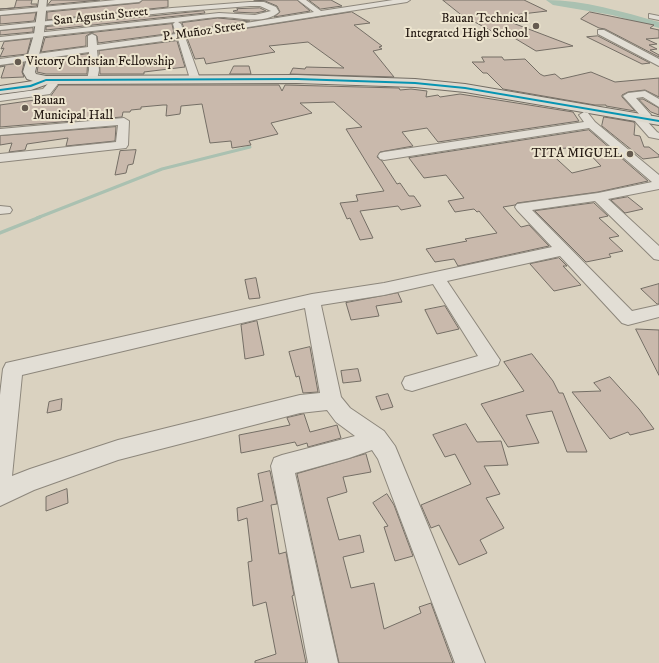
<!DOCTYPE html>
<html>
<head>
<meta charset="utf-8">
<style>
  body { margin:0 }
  canvas { display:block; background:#dad2c0 }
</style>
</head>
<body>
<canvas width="659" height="663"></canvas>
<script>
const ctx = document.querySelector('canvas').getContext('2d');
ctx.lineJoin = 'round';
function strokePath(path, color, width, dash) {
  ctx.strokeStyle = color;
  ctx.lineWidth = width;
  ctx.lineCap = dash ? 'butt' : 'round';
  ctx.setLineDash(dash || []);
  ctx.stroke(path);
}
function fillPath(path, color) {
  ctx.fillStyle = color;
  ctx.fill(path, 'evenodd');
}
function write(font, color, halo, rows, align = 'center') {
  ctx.font = font + ' "IM FELL DW Pica",serif';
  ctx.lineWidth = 4;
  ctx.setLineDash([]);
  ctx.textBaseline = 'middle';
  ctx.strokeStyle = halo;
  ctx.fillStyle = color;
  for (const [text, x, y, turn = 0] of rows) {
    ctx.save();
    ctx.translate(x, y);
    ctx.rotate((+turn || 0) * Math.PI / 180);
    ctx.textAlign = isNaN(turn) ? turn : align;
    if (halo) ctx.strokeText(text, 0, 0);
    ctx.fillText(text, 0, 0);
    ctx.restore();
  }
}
strokePath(new Path2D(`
  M 37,218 L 162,169 L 250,147`), '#aac1b1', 3);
strokePath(new Path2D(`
  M 0,233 L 40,217`), '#aac1b1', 3.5);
fillPath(new Path2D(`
  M 546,0 C 584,0 623,12 659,22 L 659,28 L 612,15 L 553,5 Z`), '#aac1b1');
const building = new Path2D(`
  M 17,0 L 32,0 L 31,4 L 37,4 L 37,6 L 0,9 L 14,8 Z
  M 52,0 L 100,0 L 48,5 Z
  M 143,0 L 168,0 L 168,7 L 47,20 L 47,12 L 139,3 Z
  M 254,0 L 297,0 L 310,11 L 274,17 L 280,12 L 277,6 L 265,1 Z
  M 309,0 L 331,0 L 342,6 L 321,9 Z
  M 443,0 L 524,0 L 547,11 L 497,17 L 573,46 L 536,51 L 506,33 L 497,34 L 471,20 L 468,20 Z
  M 260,8 L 266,11 L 255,13 L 234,12 L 233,11 L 238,10 L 237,9 Z
  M 204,11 L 205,13 L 46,30 L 46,27 Z
  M 352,12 L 370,23 L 354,25 L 382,46 L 379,47 L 382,49 L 373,51 L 394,77 L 290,74 L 293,68 L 305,69 L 306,67 L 344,68 L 308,42 L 269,46 L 275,52 L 206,64 L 204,58 L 195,59 L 187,38 Z
  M 590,12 L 654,25 L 650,28 L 659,30 L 659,38 L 646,39 L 657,44 L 649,45 L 657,49 L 650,50 L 659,55 L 659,57 L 605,29 L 599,28 L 581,19 Z
  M 36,13 L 34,21 L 0,24 L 0,16 Z
  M 218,18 L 250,21 L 185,31 L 182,23 Z
  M 172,24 L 174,33 L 98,43 L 97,36 L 91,33 L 86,36 L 86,46 L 41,52 L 45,38 Z
  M 33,28 L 33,32 L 0,35 L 0,31 Z
  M 598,36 L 650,63 L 642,64 L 587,37 Z
  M 31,39 L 27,54 L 0,57 L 4,48 L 1,49 L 4,42 Z
  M 177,41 L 185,67 L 144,72 L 144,74 L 100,74 L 99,51 Z
  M 88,54 L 87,74 L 46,74 L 37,72 L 39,61 Z
  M 482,57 L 502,57 L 504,60 L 525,59 L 540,74 L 544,76 L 555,74 L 561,79 L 591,72 L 615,82 L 659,78 L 659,97 L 645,90 L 628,92 L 622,95 L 622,97 L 635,111 L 606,106 L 606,105 L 595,105 L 503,89 L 487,73 L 483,73 L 472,62 L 484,62 Z
  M 24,63 L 22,72 L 24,77 L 1,78 L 5,66 L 0,67 L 0,66 Z
  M 234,66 L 249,66 L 251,74 L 230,74 Z
  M 59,85 L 279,85 L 282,91 L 285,85 L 399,88 L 400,90 L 411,89 L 427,91 L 426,97 L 438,95 L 440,97 L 460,94 L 573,112 L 579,121 L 438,142 L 427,128 L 402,132 L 413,146 L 380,152 L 377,157 L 382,161 L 397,184 L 400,183 L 409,196 L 414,196 L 421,206 L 401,210 L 398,206 L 360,211 L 373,238 L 360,240 L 350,218 L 347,219 L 340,203 L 358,201 L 356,195 L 384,191 L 346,129 L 362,127 L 334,102 L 300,103 L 312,113 L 271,123 L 278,134 L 249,141 L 251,145 L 232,148 L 231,141 L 210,143 L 202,104 L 181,106 L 180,114 L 166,116 L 167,105 L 163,105 L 141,107 L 141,109 L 131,110 L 130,112 L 123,112 L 122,117 L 0,127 L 0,105 L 49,98 Z
  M 639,99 L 643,99 L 659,108 L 659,115 L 651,112 Z
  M 604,117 L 634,122 L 635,124 L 634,135 L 640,136 L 644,147 L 649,147 L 659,155 L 659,157 L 643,159 L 602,126 Z
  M 116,127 L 115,141 L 66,146 L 68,138 L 27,144 L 25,150 L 9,152 L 12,143 L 0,145 L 0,136 Z
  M 589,130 L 648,181 L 598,192 L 517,203 L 515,205 L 503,207 L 521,227 L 529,225 L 549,246 L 458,266 L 454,259 L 435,262 L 426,249 L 467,241 L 465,239 L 497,233 L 479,211 L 477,212 L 474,209 L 455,212 L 448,201 L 464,198 L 446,175 L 424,178 L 409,158 ZM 583,147 L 601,166 L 572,173 L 547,150 Z
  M 136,150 L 133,164 L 128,165 L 126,173 L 115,175 L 120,151 Z
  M 628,197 L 643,209 L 625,213 L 611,200 Z
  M 594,203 L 608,216 L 599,218 L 619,236 L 609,238 L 623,251 L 609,254 L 611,257 L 586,262 L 535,211 Z
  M 559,258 L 567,266 L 563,266 L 581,285 L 554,291 L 530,264 Z
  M 256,278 L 260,298 L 249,299 L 245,280 Z
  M 659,284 L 659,304 L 657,304 L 641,289 Z
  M 398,293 L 402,302 L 376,306 L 379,316 L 351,320 L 346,303 Z
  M 445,306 L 459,329 L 437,334 L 425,310 Z
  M 257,321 L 264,355 L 245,359 L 241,325 Z
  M 636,329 L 659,330 L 659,375 Z
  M 310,347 L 318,392 L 303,393 L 299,376 L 296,377 L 289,352 Z
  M 532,354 L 553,381 L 559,393 L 563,393 L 587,452 L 567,452 L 552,411 L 526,415 L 539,443 L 508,447 L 481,404 L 524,391 L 504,362 Z
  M 358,369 L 361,381 L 343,383 L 341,371 Z
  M 610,377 L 639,409 L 654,429 L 630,435 L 628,432 L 610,439 L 572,392 L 601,391 L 594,383 Z
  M 388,394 L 393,407 L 381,410 L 376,397 Z
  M 62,399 L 61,410 L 47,413 L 49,402 Z
  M 304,414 L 310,432 L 337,425 L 341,438 L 308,447 L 307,443 L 297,446 L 295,442 L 241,453 L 239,435 L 290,425 L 287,418 Z
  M 466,424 L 477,442 L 501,441 L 508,465 L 484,466 L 500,494 L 486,498 L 504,528 L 480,540 L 487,553 L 459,565 L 439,525 L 431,528 L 421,505 L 471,484 L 455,454 L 445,457 L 433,435 Z
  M 366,454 L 371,472 L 343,477 L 347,492 L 327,498 L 339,540 L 360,535 L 364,552 L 343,557 L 351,588 L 374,583 L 384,629 L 421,613 L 419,607 L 431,603 L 453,663 L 339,663 L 297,474 Z
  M 270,471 L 277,504 L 271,505 L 279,554 L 286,552 L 294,595 L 292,596 L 306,663 L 255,663 L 255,661 L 276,654 L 266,602 L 253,606 L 248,562 L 252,561 L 247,518 L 238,521 L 237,508 L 263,501 L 258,474 Z
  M 67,489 L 68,503 L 46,511 L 46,497 Z
  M 387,494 L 394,505 L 413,556 L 395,561 L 384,527 L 388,526 L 373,503 Z`);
fillPath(building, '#c9b9ac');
strokePath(building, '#746e65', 1);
const minor = new Path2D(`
  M 116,0 L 142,0 L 139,2 L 0,15 L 0,11 Z
  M 298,0 L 306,0 L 321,11 L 393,0 L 410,0 L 407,2 L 185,37 L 200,79 L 195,82 L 190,79 L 178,39 L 97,50 L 99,70 L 97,80 L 92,83 L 87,80 L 89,70 L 89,52 L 0,65 L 0,59 L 88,47 L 88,36 L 92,34 L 96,36 L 97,45 L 176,34 L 173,24 L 175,22 L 0,41 L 0,37 L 219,13 L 255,15 L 271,11 L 260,6 L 250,6 L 172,12 L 0,30 L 0,26 L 172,8 L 250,2 L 264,2 L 276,7 L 279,12 C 263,26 236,16 218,17 C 204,18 191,20 178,22 L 181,24 L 184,33 L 314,12 Z
  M 649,14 L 659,16 L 659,20 L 649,18 Z
  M 598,30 L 604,30 L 659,59 L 659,66 L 598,34 Z
  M 56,77 L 61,80 L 50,94 L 0,101 L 0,95 L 43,89 L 53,78 Z
  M 645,91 L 659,99 L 659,107 L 643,97 L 636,98 L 651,115 L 650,117 L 644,118 L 657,132 L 659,133 L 659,139 L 649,137 L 634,120 L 633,118 L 634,116 L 640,115 L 623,96 L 628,93 Z
  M 584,112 L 588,113 L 595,122 L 659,175 L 659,189 L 608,199 L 659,246 L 659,260 L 654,259 L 595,201 L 532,210 L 632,311 L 659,305 L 659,317 L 628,325 L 622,323 L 560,256 L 447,281 L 500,360 L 498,365 L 412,391 L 405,389 L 402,383 L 405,377 L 478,356 L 433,284 L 384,295 L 321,305 L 341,397 L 350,408 L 384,431 L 395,446 L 485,663 L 455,663 L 378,459 L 372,450 L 349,458 L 295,473 L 338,663 L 308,663 L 271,466 L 274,458 L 282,455 L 355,436 L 336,422 L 327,410 L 300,413 L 118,460 L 34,490 L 0,506 L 0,395 L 3,369 L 6,363 L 312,294 L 384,283 L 552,247 L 517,210 L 515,207 L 517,204 L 598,193 L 652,182 L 589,128 L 384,160 L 380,159 L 378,156 L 380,153 L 384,152 L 584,122 L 579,115 ZM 305,308 L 320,393 L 300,395 L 118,440 L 30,469 L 12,476 L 22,375 Z
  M 124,118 L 129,121 L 128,145 L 126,148 L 0,162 L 0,154 L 116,142 L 118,125 L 0,135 L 0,129 Z
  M 0,206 L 10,207 L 12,210 L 10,213 L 0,214 Z`);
const major = new Path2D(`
  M 39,0 L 47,0 L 44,34 L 35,72 L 36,74 L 46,76 L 297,75 L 415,79 L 465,84 L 659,117 L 659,125 L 465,92 L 415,87 L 297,83 L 48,84 L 31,90 L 0,94 L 0,86 L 33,81 L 27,79 L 23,72 L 34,34 Z`);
strokePath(minor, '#8d877c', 2);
strokePath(major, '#746e65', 2);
fillPath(minor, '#e2ded5');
fillPath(major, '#ddd9ce');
fillPath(new Path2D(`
  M 297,78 L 415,82 L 465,87 L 659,120 L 659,122 L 465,89 L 415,84 L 297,80 L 46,81 L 31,87 L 0,91 L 0,89 L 30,85 L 46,79 Z`), '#0694b2');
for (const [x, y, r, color] of [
  [536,26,4,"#655b50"],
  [18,62,4,"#655b50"],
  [25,108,4,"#655b50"],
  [630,154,4,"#655b50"]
]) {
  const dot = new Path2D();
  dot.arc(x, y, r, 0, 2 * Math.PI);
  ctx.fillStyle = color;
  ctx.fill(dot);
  strokePath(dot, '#ede5cf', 1.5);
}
write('13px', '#261b14', '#ede5cf', [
  ["San Agustin Street",101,17,-6],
  ["P. Muñoz Street",204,32,-8]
]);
write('13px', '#261b14', '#ede5cf', [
  ["Bauan Technical",528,19],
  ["Integrated High School",528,34],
  ["Victory Christian Fellowship",26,62,"left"],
  ["Bauan",33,101,"left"],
  ["Municipal Hall",33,116,"left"],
  ["TITA MIGUEL",622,154]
], 'right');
</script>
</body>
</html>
